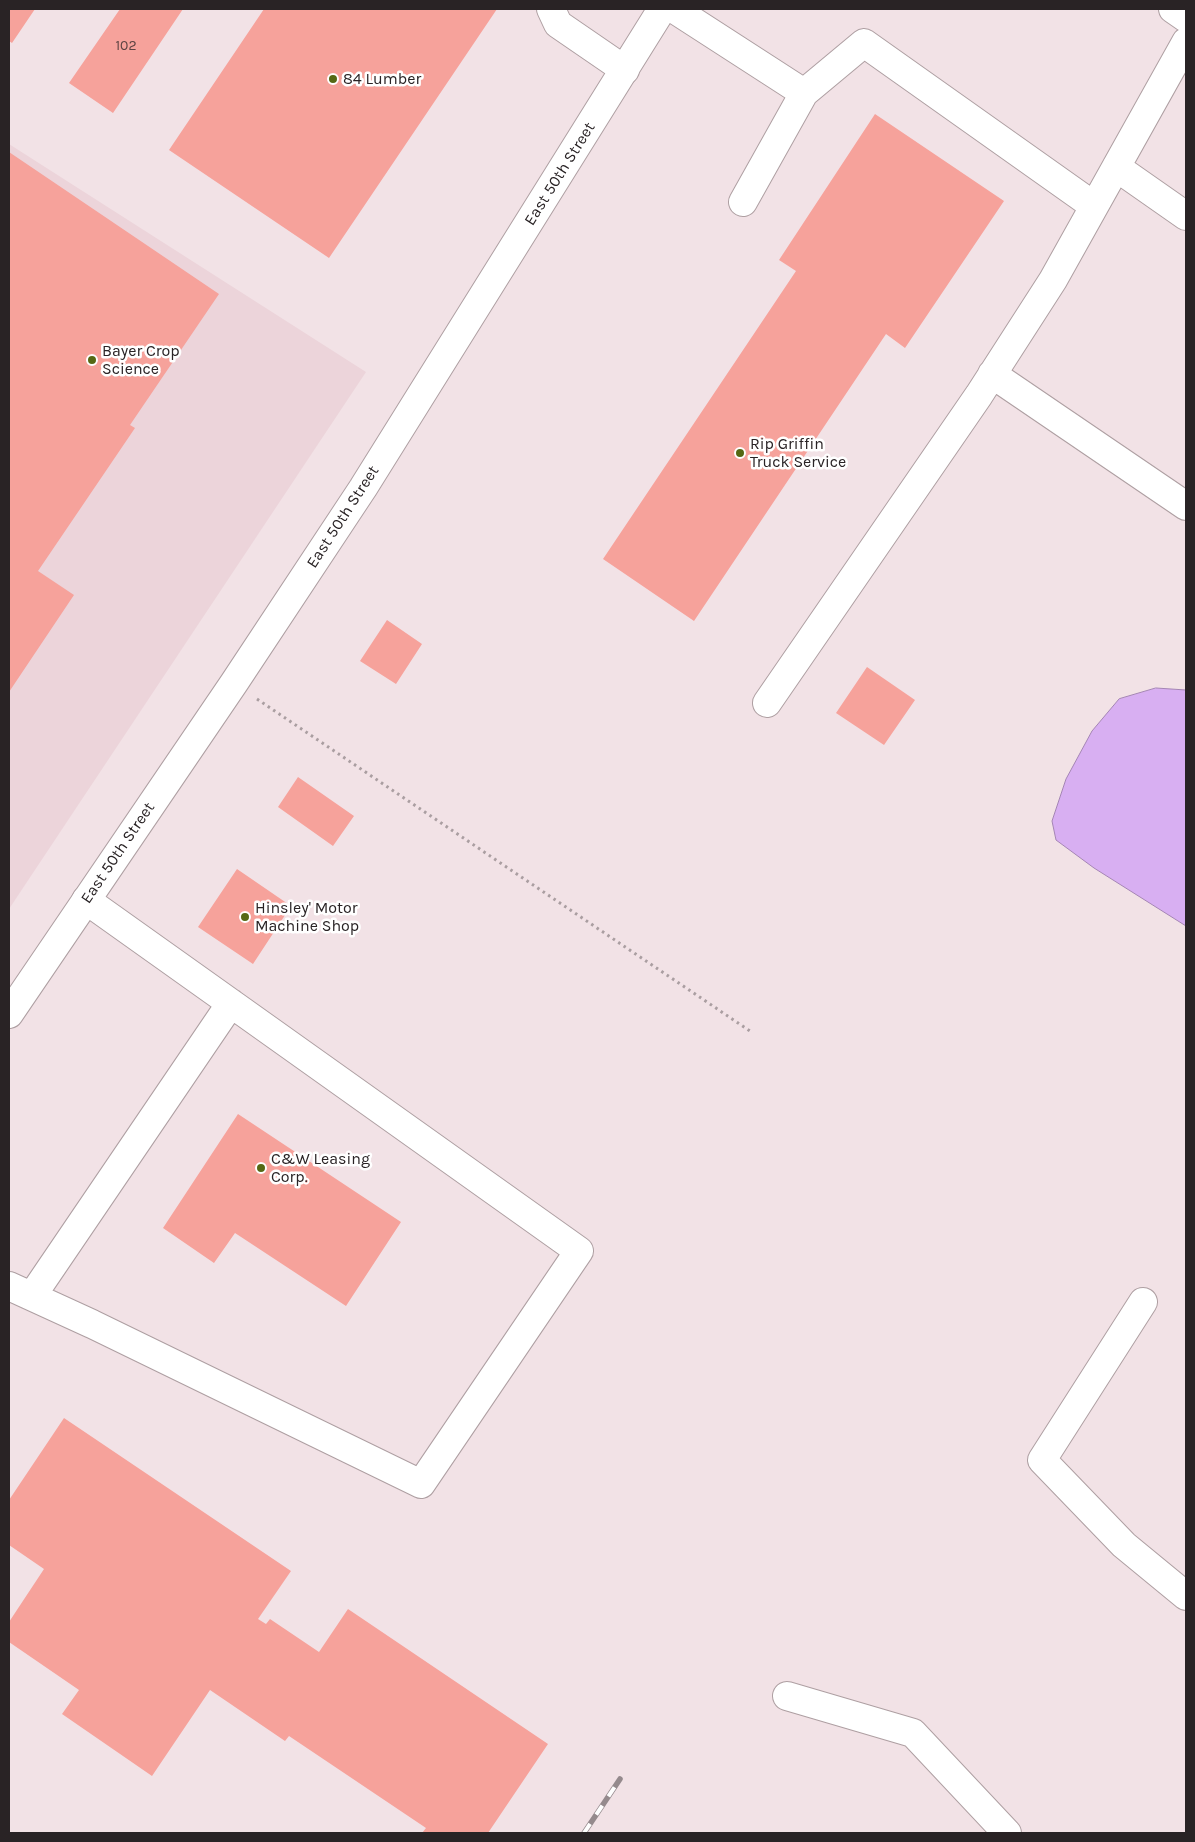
<!DOCTYPE html>
<html>
<head>
<meta charset="utf-8">
<style>
  body { margin:0 }
  #map { position:relative; width:1195px; height:1842px; overflow:hidden; background:#f2e2e6; font-family:Karla,sans-serif }
  canvas { display:block }
  .frame { position:absolute; inset:0; border:10px solid #292325; pointer-events:none }
</style>
</head>
<body>
<div id="map">
<canvas width="1195" height="1842"></canvas>
<div class="frame"></div>
</div>
<script>
const ctx = document.querySelector('canvas').getContext('2d');
ctx.lineJoin = 'round';
function fillPath(path, color) {
  ctx.fillStyle = color;
  ctx.fill(path, 'evenodd');
}
function strokePath(path, color, width, dash) {
  ctx.strokeStyle = color;
  ctx.lineWidth = width;
  ctx.lineCap = dash ? 'butt' : 'round';
  ctx.setLineDash(dash || []);
  ctx.stroke(path);
}
function write(font, color, halo, rows, align = 'center') {
  ctx.font = font + ' Karla,sans-serif';
  ctx.lineWidth = 5;
  ctx.setLineDash([]);
  ctx.textBaseline = 'middle';
  ctx.strokeStyle = halo;
  ctx.fillStyle = color;
  for (const [text, x, y, turn = 0] of rows) {
    ctx.save();
    ctx.translate(x, y);
    ctx.rotate((+turn || 0) * Math.PI / 180);
    ctx.textAlign = isNaN(turn) ? turn : align;
    if (halo) ctx.strokeText(text, 0, 0);
    ctx.fillText(text, 0, 0);
    ctx.restore();
  }
}
fillPath(new Path2D(`
  M 9,144 L 366,372 L 9,909 Z`), '#ecd4da');
const water = new Path2D(`
  M 1156,688 L 1186,690 L 1186,926 L 1094,868 L 1056,840 L 1052,821 L 1066,779 L 1092,731 L 1119,699 Z`);
fillPath(water, '#d8aff2');
strokePath(water, '#a485b4', 1);
fillPath(new Path2D(`
  M 9,9 L 35,9 L 12,43 L 9,41 Z
  M 120,9 L 183,9 L 113,113 L 69,83 Z
  M 264,9 L 497,9 L 329,258 L 169,150 Z
  M 875,114 L 1004,201 L 905,348 L 886,334 L 694,621 L 603,559 L 796,271 L 779,260 Z
  M 9,152 L 219,294 L 130,425 L 135,428 L 38,571 L 74,595 L 9,692 Z
  M 387,620 L 422,644 L 396,684 L 360,661 Z
  M 867,667 L 915,700 L 884,745 L 836,713 Z
  M 298,777 L 354,816 L 333,846 L 278,807 Z
  M 237,869 L 291,906 L 253,964 L 198,927 Z
  M 238,1114 L 401,1222 L 346,1306 L 235,1233 L 214,1263 L 163,1228 Z
  M 64,1418 L 291,1571 L 258,1619 L 266,1624 L 270,1619 L 319,1652 L 348,1609 L 548,1744 L 488,1833 L 422,1833 L 426,1828 L 289,1736 L 285,1741 L 210,1690 L 152,1776 L 62,1714 L 79,1690 L 9,1642 L 9,1622 L 44,1569 L 9,1545 L 9,1500 Z`), '#f6a29b');
const minor = new Path2D(`
  M 551,9 L 558,24 L 625,70
  M 674,9 L 804,93 L 864,43 L 1094,206
  M 1116,167 L 1186,216
  M 743,202 L 804,93
  M 992,374 L 1186,506
  M 767,703 L 979,395 L 1053,280 L 1186,42
  M 9,1286 L 92,1324 L 421,1484 L 579,1251 L 86,900
  M 32,1296 L 231,1003
  M 1143,1302 L 1042,1460 L 1124,1545 L 1186,1596
  M 787,1696 L 913,1733 L 1007,1833`);
const major = new Path2D(`
  M 1173,9 L 1186,18
  M 9,1014 L 234,683 L 363,488 L 662,9`);
strokePath(minor, '#ae9fa2', 30);
strokePath(major, '#ae9fa2', 30);
strokePath(new Path2D(`
  M 257,699 L 750,1031`), '#aa9ea1', 3, [2.5, 4]);
strokePath(minor, '#fff', 28);
strokePath(major, '#fff', 28);
const rail = new Path2D(`
  M 584,1833 L 620,1779`);
strokePath(rail, '#958a8d', 5.5);
strokePath(rail, '#fff', 4, [11]);
for (const [x, y, r, color] of [
  [333,79,5,"#556814"],
  [92,360,5,"#556814"],
  [740,453,5,"#556814"],
  [245,917,5,"#556814"],
  [261,1168,5,"#556814"]
]) {
  const dot = new Path2D();
  dot.arc(x, y, r, 0, 2 * Math.PI);
  ctx.fillStyle = color;
  ctx.fill(dot);
  strokePath(dot, '#fff', 2);
}
write('14px', '#5c4342', null, [
  ["102",126,46]
]);
write('16px', '#292325', '#fff', [
  ["84 Lumber",343,79],
  ["Bayer Crop",102,351],
  ["Science",102,369],
  ["Rip Griffin",750,444],
  ["Truck Service",750,462],
  ["Hinsley' Motor",255,908],
  ["Machine Shop",255,926],
  ["C&W Leasing",271,1159],
  ["Corp.",271,1177]
], 'left');
write('16px', '#292325', '#fff', [
  ["East 50th Street",560,174,-58],
  ["East 50th Street",343,517,-57],
  ["East 50th Street",118,853,-56]
]);
</script>
</body>
</html>
